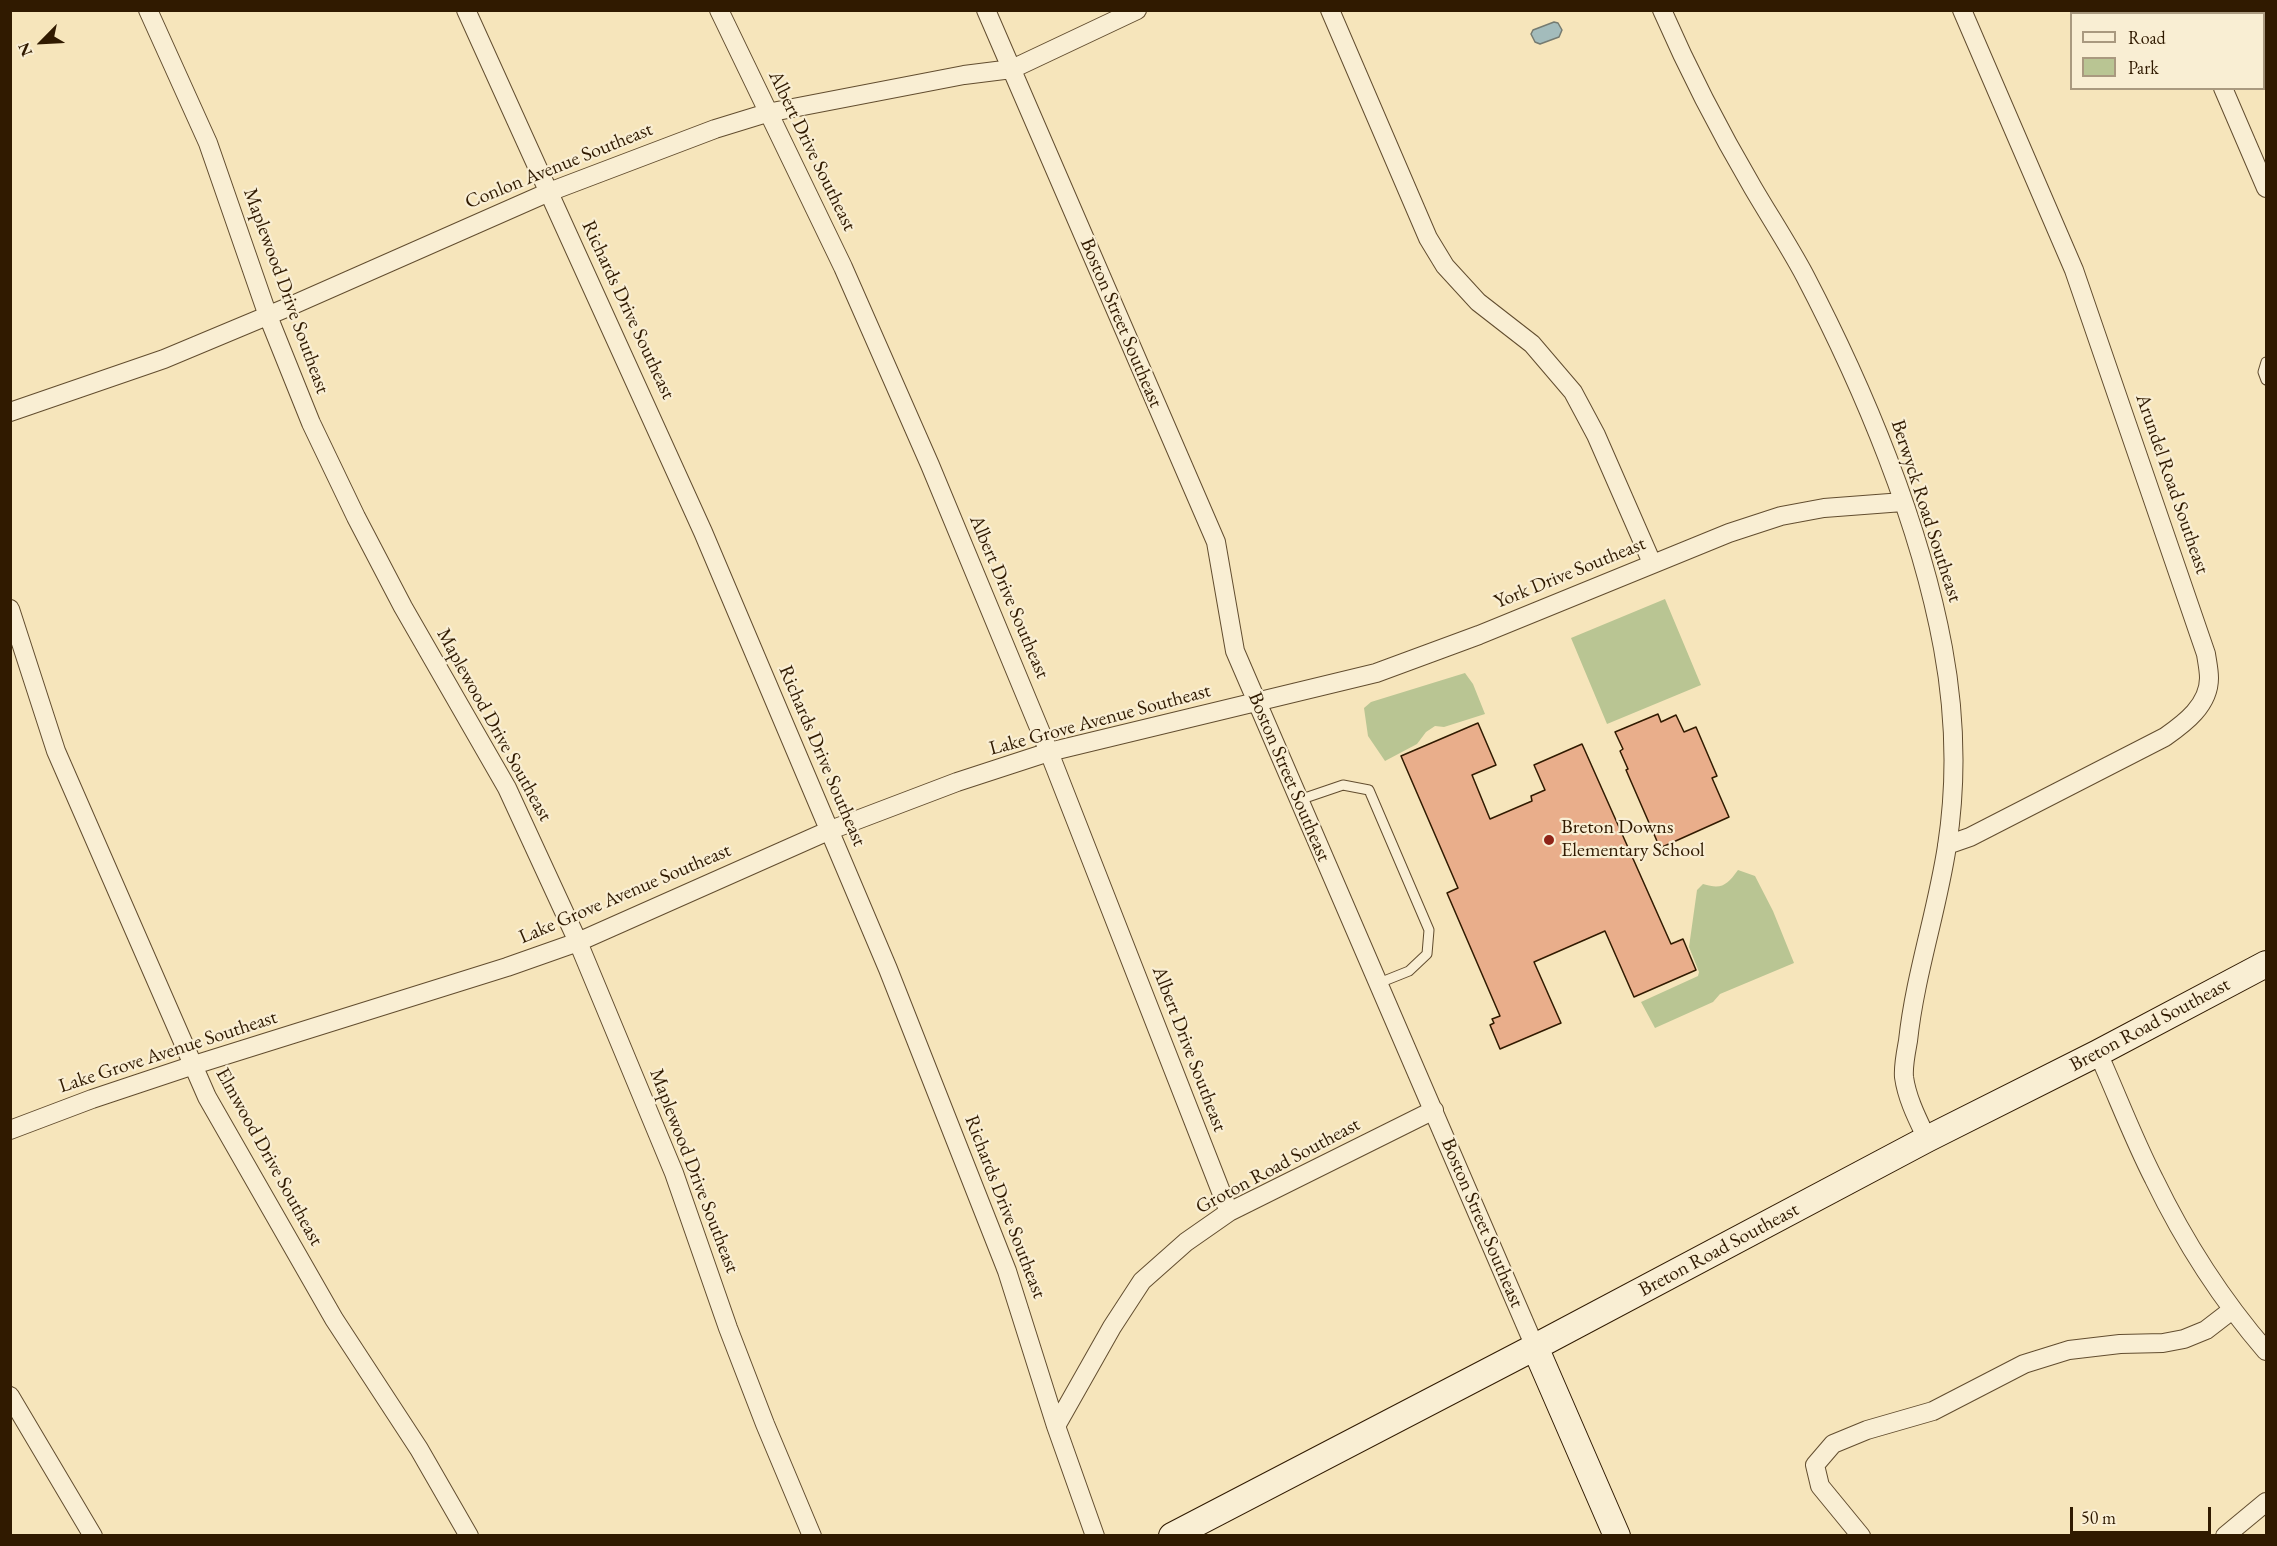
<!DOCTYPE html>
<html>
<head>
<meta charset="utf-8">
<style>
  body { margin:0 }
  #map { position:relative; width:2277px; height:1546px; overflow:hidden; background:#f6e5bb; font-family:"EB Garamond",serif }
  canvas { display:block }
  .frame { position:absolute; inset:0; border:12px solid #301a00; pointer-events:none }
  .legend { position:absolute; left:2070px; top:12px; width:195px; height:78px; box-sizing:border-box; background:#f9eed3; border:2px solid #a9997f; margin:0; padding:8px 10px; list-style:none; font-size:18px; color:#301a00 }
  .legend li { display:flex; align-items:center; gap:12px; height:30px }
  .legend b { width:30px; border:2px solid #a9997f }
  .north { position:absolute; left:12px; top:12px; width:60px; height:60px; -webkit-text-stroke:4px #f9eed3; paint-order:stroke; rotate:246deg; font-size:16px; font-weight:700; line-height:24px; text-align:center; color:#301a00 }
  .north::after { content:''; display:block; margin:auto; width:21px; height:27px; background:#301a00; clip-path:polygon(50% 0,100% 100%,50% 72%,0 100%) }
  .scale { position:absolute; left:2070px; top:1507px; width:141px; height:27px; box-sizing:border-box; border:3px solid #301a00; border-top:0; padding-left:8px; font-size:18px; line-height:21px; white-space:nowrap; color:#301a00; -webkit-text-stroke:4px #f9eed3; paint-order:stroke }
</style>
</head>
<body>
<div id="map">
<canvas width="2277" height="1546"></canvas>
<div class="frame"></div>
<ul class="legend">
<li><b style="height:8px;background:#f9eed3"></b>Road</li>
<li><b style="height:16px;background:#b9c593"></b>Park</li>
</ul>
<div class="north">N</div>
<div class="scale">50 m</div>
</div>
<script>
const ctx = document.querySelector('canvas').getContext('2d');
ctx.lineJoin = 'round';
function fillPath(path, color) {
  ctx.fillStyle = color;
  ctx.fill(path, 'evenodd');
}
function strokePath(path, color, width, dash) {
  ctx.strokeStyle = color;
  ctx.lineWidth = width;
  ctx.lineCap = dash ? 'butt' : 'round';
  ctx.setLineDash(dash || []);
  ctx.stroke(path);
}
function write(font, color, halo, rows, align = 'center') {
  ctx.font = font + ' "EB Garamond",serif';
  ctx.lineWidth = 4.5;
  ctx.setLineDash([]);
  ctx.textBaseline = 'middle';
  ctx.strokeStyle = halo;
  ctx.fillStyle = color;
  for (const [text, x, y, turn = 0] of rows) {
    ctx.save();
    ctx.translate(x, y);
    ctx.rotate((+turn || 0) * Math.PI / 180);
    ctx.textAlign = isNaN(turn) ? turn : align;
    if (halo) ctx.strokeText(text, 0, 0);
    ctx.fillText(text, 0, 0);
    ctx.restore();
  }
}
fillPath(new Path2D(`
  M 1665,599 L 1701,685 L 1607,724 L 1571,638 Z
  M 1465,673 L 1473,684 L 1485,714 L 1444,727 L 1435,726 L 1426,732 L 1417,744 L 1385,761 L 1368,736 L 1364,708 L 1371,702 Z
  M 1738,870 L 1755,876 L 1773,911 L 1794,963 L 1720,994 L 1713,1002 L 1655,1028 L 1641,1002 L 1698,976 L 1699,972 L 1689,947 L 1697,890 L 1703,884 C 1722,890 1727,885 1738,870 Z`), '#b9c593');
const water = new Path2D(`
  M 1554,22 L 1558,23 L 1562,30 L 1559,37 L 1540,44 L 1535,42 L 1531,34 L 1533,30 Z`);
fillPath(water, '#a3bcbc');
strokePath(water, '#757b71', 1.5);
const building = new Path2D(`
  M 1658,714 L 1661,722 L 1676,715 L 1684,732 L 1696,727 L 1717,776 L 1712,778 L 1729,817 L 1660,848 L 1626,770 L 1628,769 L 1620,751 L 1623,749 L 1615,732 Z
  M 1478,723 L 1496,765 L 1472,775 L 1490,819 L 1532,801 L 1531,796 L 1545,790 L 1534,765 L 1582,744 L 1671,944 L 1683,939 L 1696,970 L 1634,997 L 1605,931 L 1534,962 L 1561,1023 L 1500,1049 L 1490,1025 L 1494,1023 L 1492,1019 L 1500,1016 L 1447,893 L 1458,888 L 1401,756 Z`);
fillPath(building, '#e9ae8b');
strokePath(building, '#301a00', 1.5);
const lane = new Path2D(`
  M 2266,362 L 2263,372 L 2266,380
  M 1299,800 L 1343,785 L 1369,790 L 1429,930 L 1427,954 L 1409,971 L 1379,983`);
const street = new Path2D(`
  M 148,10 L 208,143 L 268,316 L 311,423 L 356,517 L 403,607 L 507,788 L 578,942 L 674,1173 L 728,1328 L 765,1424 L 812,1536
  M 466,10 L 703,532 L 888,969 L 1007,1271 L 1056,1426 L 1095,1536
  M 719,10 L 843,267 L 930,465 L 1049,752 L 1229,1212
  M 986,10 L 1216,542 L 1235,651 L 1535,1347
  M 1330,10 L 1428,238 L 1445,266 L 1478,302 L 1532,344 L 1573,392 L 1596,435 L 1652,563
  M 1662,10 C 1689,72 1719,130 1753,188 C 1770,217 1789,246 1805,276 C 1864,389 1920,523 1943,648 C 1955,713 1957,781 1947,846 C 1937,912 1915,975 1908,1041 C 1906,1052 1903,1066 1904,1077 C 1907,1099 1918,1120 1927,1139
  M 2189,10 L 2191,14
  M 2223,88 L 2266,188
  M 10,412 L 164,359 L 286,308 L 549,192 L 715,129 L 767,113 L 964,75 L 1012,69 L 1137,10
  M 10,609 L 56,751 L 207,1097 L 334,1319 L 419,1449 L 469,1536
  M 1947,845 L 1970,837 L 2165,737 C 2185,723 2209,705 2209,678 C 2209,670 2207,661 2206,654 L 2074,270 L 1962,10
  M 2098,1053 C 2117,1095 2133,1138 2154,1179 C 2184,1241 2221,1299 2266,1351
  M 10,1130 L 92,1099 L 194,1065 L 507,967 L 578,942 L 828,831 L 957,782 L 1049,752 L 1376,673 L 1479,635 L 1729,533 L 1781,516 L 1824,508 L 1903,502
  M 10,1396 L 93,1536
  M 1056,1426 L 1112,1327 L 1142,1281 L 1186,1242 L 1229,1212 L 1434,1110
  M 1861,1536 L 1820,1486 L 1815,1465 L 1833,1444 L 1867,1430 L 1933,1411 L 2024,1364 L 2069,1350 L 2120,1344 L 2163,1343 L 2184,1339 L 2206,1330 L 2232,1310
  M 2225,1536 L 2266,1502`);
const secondary = new Path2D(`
  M 1535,1347 L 1617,1536
  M 1172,1536 L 1535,1347 L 1927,1139 L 2098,1053 L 2266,964`);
strokePath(lane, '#624d2f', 11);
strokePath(street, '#624d2f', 20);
strokePath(secondary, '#301a00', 28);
strokePath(lane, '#f9eed3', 9);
strokePath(street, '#f9eed3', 18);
strokePath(secondary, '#f9eed3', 26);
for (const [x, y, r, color] of [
  [1549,840,6,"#8f2418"]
]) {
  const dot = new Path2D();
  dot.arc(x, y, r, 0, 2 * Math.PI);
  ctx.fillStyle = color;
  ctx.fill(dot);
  strokePath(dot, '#f9eed3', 2);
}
write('20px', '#301a00', '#f9eed3', [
  ["Albert Drive Southeast",812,151,64],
  ["Conlon Avenue Southeast",559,166,-22],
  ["Maplewood Drive Southeast",286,291,70],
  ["Richards Drive Southeast",628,310,65],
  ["Boston Street Southeast",1121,323,67],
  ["Arundel Road Southeast",2172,484,71],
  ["Berwyck Road Southeast",1926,511,72],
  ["York Drive Southeast",1570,573,-22],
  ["Albert Drive Southeast",1009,597,67],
  ["Lake Grove Avenue Southeast",1100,720,-15],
  ["Maplewood Drive Southeast",494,725,61],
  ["Richards Drive Southeast",822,756,67],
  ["Boston Street Southeast",1289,777,67],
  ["Lake Grove Avenue Southeast",625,894,-23],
  ["Breton Road Southeast",2150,1025,-28],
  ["Albert Drive Southeast",1189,1049,69],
  ["Lake Grove Avenue Southeast",168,1052,-18],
  ["Elmwood Drive Southeast",269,1157,61],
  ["Groton Road Southeast",1278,1166,-28],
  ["Maplewood Drive Southeast",694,1171,69],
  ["Richards Drive Southeast",1005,1207,69],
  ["Boston Street Southeast",1482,1223,67],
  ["Breton Road Southeast",1719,1250,-28]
]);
write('20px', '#301a00', '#f9eed3', [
  ["Breton Downs",1561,828],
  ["Elementary School",1561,851]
], 'left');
</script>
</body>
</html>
